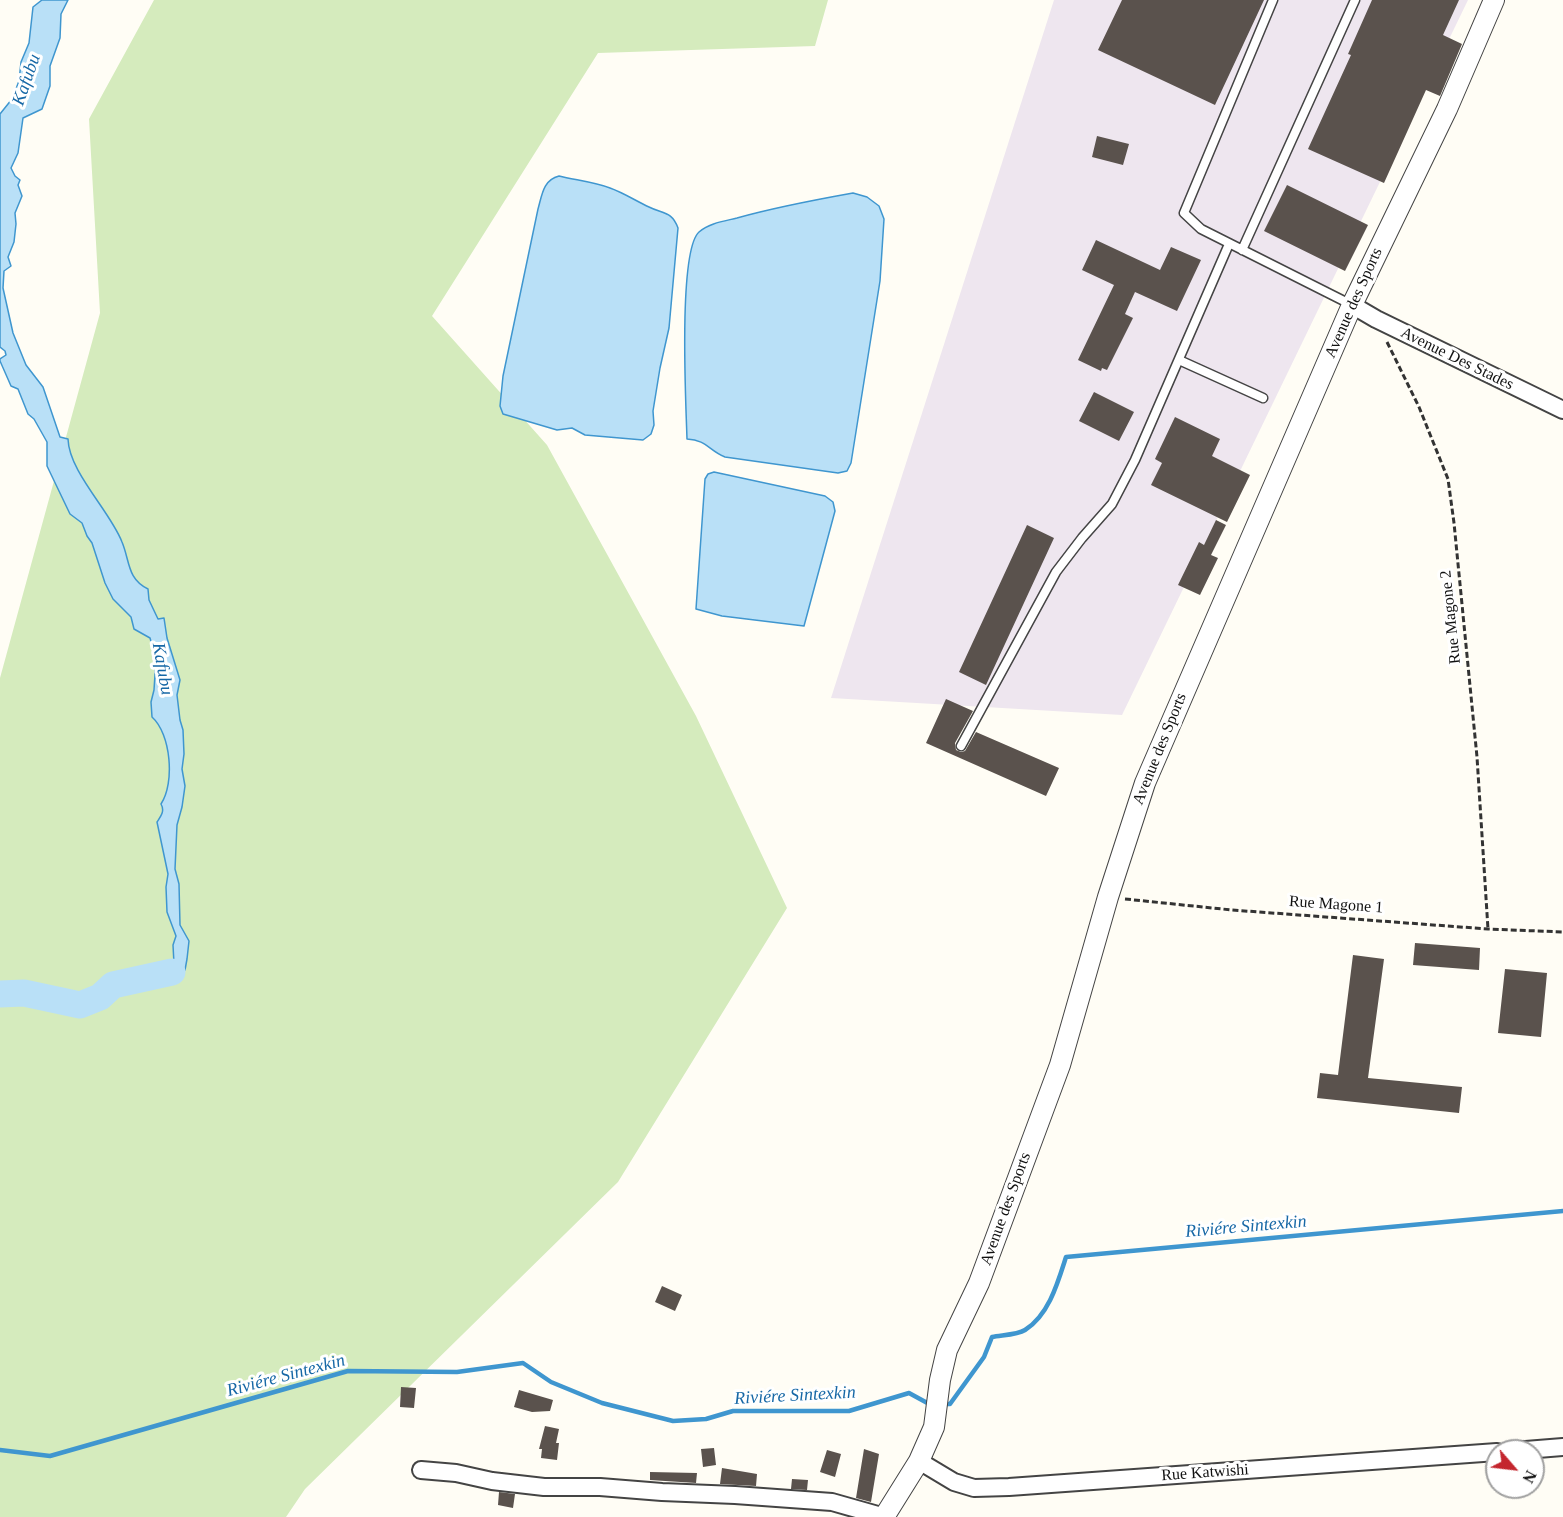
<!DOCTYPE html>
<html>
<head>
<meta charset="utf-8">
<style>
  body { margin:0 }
  #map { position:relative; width:1563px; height:1517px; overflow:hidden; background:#fffdf5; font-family:"Times New Roman",serif }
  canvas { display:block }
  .north { position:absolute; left:1485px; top:1439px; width:60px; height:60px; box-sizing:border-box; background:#fff; border:2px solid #a0a0a0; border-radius:50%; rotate:118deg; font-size:16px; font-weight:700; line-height:24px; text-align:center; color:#111 }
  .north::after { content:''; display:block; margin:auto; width:21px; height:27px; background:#c4262e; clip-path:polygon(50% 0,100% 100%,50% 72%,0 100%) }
</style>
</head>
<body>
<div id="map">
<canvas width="1563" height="1517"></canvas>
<div class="north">N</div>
</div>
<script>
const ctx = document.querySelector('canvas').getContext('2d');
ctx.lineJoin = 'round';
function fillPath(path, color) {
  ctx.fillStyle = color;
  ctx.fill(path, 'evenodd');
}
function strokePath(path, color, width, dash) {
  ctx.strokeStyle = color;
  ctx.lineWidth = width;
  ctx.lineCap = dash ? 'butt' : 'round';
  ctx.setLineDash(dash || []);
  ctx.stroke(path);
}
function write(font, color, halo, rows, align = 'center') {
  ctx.font = font + ' "Times New Roman",serif';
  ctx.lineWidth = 6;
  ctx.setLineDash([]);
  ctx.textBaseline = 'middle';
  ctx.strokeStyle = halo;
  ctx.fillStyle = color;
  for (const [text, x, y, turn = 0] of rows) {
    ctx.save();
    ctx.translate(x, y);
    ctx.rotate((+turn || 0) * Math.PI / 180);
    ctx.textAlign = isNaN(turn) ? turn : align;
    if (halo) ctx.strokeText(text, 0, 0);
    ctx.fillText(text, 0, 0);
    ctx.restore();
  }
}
fillPath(new Path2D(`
  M 1054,0 L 1468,0 L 1122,715 L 831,698 Z`), '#eee6ef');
fillPath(new Path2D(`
  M 154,0 L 828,0 L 815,46 L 598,53 L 432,316 L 547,445 L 696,716 L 787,908 L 618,1182 L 305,1489 L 286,1517 L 0,1517 L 0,678 L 100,313 L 89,119 Z`), '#d5ebbd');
const water = new Path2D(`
  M 42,0 L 68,0 L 61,14 L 60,38 L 50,66 L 50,86 L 42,109 L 23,118 L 18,153 L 11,168 L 15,176 L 20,180 L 18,185 L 22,196 L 15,213 L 16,224 L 14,242 L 8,257 L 11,266 L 4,271 L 3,288 L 13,333 L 26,365 L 43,387 L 60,437 L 68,439 C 69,472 110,511 122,542 C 130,561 127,579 148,589 L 149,600 L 158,619 L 164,618 L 167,638 L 180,680 L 177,695 L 180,720 L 183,730 L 184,754 L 182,769 L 185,786 L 182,807 L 177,825 L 175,869 L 179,884 L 180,925 L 189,941 L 187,959 L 185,970 L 175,980 L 166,983 L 151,987 L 129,980 L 126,971 C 141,968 154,969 169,970 L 174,964 L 173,945 L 176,936 L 167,912 L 166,887 L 168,874 L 157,822 C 161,816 165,811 161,804 C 175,783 171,734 152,717 L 151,702 L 154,690 L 156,659 L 150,638 L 134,629 L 131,617 L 113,599 L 105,583 L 92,543 L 87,536 L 82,523 L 70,514 L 47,466 L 47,442 L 34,419 L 28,414 L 18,389 L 11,386 L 0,361 L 0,359 L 6,355 L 5,351 L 0,347 L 0,114 L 12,99 L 19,81 L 21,62 L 29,43 L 33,7 Z
  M 559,176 C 575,180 594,182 610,188 C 624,193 636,201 649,207 C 663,214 672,211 678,228 L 669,328 L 660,368 L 653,411 L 654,425 L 651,434 L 643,440 L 585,435 L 572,428 L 557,430 L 503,414 L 500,406 L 503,376 L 538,209 C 542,195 543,180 559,176 Z
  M 853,193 L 867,197 L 879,206 L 884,219 L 880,281 L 851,463 L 847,471 L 838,473 L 725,457 C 708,450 707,440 687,439 C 686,405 678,251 699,232 C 709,223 725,221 737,218 C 776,207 814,200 853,193 Z
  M 714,472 L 825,496 L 833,502 L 835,511 L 804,626 L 722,616 L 696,609 L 705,479 L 708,474 Z`);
fillPath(water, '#b9e0f7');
strokePath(water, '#3f96cf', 1.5);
strokePath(new Path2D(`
  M 942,1404 L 950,1404 L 984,1357 L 992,1337 C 1002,1335 1017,1335 1025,1330 C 1049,1315 1058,1282 1066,1257 L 1563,1211
  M 0,1450 L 50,1456 L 348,1371 L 457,1372 L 523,1363 L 551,1382 L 602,1403 L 673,1421 L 706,1419 L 733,1411 L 849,1411 L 909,1393 L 931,1405`), '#3f96cf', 4.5);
strokePath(new Path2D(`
  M 0,994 L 24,993 L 80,1005 L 100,997 L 113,985 L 172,972`), '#b9e0f7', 27);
fillPath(new Path2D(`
  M 1122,0 L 1264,0 L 1215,105 L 1098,50 Z
  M 1372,0 L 1459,0 L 1443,35 L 1462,44 L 1440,96 L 1426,90 L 1384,183 L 1308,149 L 1351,55 L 1348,54 Z
  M 1097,136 L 1129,144 L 1123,165 L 1092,157 Z
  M 1287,185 L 1368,225 L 1345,271 L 1264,231 Z
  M 1096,240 L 1160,270 L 1171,247 L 1201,260 L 1177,311 L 1135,292 L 1125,314 L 1133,318 L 1107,370 L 1102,368 L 1101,371 L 1078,360 L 1114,285 L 1082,270 Z
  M 1094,392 L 1134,412 L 1119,441 L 1079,421 Z
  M 1175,417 L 1220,439 L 1212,456 L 1250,475 L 1227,522 L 1151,485 L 1162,463 L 1155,459 Z
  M 1216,520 L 1226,525 L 1211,555 L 1218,558 L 1200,595 L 1178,585 L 1199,542 L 1204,545 Z
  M 1027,525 L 1054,538 L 986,685 L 959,672 Z
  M 946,699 L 973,711 L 955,743 L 956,750 L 961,752 L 965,751 L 976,732 L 1059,768 L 1046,796 L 926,743 Z
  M 1415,943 L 1480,948 L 1479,970 L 1413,965 Z
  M 1353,955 L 1384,959 L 1368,1078 L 1462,1087 L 1459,1113 L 1317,1098 L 1320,1073 L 1338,1075 Z
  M 1505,969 L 1547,973 L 1541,1037 L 1498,1033 Z
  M 662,1286 L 682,1295 L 675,1311 L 655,1302 Z
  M 401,1387 L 416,1388 L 414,1408 L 400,1407 Z
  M 519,1390 L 553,1400 L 550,1411 L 532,1412 L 514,1407 Z
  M 545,1426 L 559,1429 L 556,1443 L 559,1443 L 557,1460 L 541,1458 L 542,1449 L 539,1449 Z
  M 714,1448 L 716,1465 L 703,1467 L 701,1449 Z
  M 864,1449 L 879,1454 L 871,1502 L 856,1498 Z
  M 827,1450 L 841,1454 L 835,1477 L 820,1472 Z
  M 722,1468 L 757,1474 L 756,1486 L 720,1484 Z
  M 650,1472 L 697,1473 L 696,1483 L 650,1480 Z
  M 792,1479 L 808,1480 L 807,1490 L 791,1489 Z
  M 499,1492 L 515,1494 L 513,1508 L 498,1505 Z`), '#5a524d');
const service = new Path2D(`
  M 1273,0 L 1184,213 L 1201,229 L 1352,305
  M 1242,250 L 1355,0
  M 1179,360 L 1263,398
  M 961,746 L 1056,572 L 1082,538 L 1112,504 L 1135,460 L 1229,244`);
const minor = new Path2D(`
  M 1352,305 L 1376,319 L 1563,410
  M 1513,1451 L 1563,1447
  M 919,1461 L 954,1482 L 974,1488 L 1009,1487 L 1497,1452
  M 421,1470 L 456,1473 L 492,1481 L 544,1487 L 600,1487 L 662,1492 L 735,1495 L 832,1502 L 885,1517`);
const tertiary = new Path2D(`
  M 884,1517 L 919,1461 L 934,1427 L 940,1380 L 947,1350 L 979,1283 L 1060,1065 L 1108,897 L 1145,783 L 1352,305 L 1447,109 L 1494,0`);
strokePath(service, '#444', 11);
strokePath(minor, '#444', 20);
strokePath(tertiary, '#444', 22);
strokePath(new Path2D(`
  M 1387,342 L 1419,407 L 1448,479 L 1454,523 L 1477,757 L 1488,929
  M 1125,899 L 1232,910 L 1488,929 L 1563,932`), '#333', 3, [6, 3]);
strokePath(service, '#fff', 8);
strokePath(minor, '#fff', 16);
strokePath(tertiary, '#fff', 20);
write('16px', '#111', '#fff', [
  ["Avenue des Sports",1354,303,-66],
  ["Avenue Des Stades",1457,359,26],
  ["Rue Magone 2",1451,617,-96],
  ["Avenue des Sports",1160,749,-68],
  ["Rue Magone 1",1336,905,4],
  ["Avenue des Sports",1006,1209,-70],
  ["Rue Katwishi",1205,1473,-4]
]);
write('italic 18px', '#1768a6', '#fff', [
  ["Kafubu",27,80,-71],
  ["Kafubu",162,669,80],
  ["Riviére Sintexkin",1246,1227,-5],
  ["Riviére Sintexkin",286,1376,-15],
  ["Riviére Sintexkin",795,1396,-3]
]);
</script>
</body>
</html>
